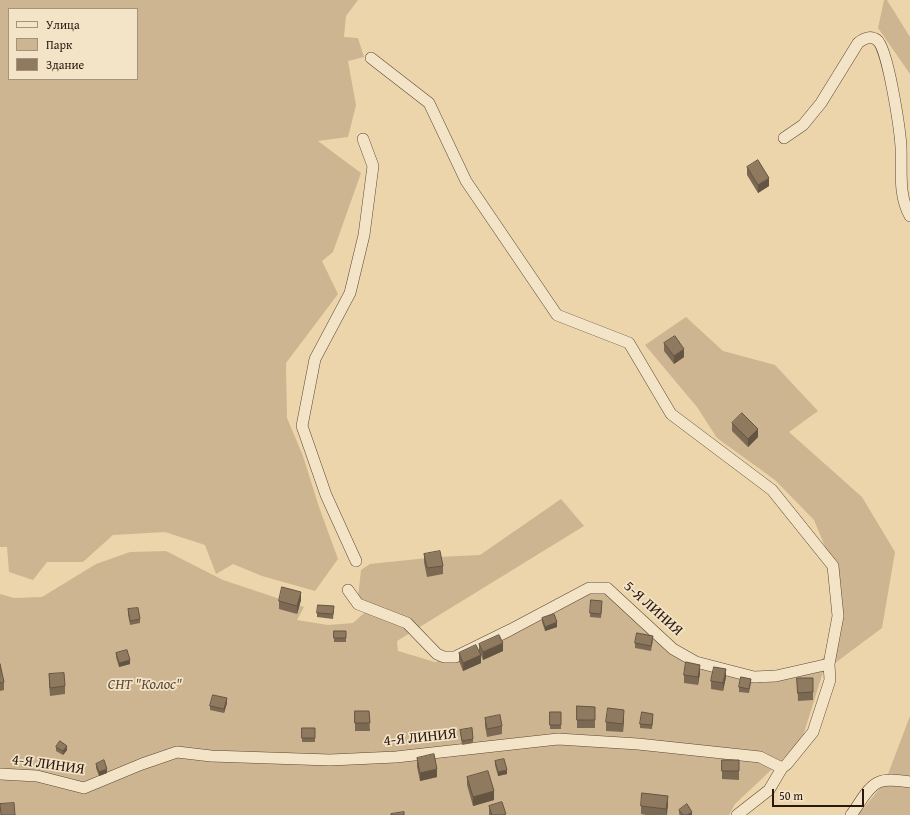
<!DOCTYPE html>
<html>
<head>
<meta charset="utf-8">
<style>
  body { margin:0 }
  #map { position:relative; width:910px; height:815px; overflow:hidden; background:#edd5ab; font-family:"Gentium Book Plus",serif }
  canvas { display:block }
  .legend { position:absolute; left:8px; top:8px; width:130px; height:72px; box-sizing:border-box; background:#f3e4c8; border:1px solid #a3927e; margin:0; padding:5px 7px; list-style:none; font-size:12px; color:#2a180e }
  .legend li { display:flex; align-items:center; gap:8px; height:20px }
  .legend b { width:20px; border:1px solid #a3927e }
  .scale { position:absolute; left:772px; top:789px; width:92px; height:18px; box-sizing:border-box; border:2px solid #2a180e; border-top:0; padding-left:5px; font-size:12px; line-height:14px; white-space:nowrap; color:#2a180e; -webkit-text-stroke:3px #f3e4c8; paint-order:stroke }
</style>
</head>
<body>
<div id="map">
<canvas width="910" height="815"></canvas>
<ul class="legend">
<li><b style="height:5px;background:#f3e4c8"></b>Улица</li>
<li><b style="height:11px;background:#ccb590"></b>Парк</li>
<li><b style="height:11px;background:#8f7a60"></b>Здание</li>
</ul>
<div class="scale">50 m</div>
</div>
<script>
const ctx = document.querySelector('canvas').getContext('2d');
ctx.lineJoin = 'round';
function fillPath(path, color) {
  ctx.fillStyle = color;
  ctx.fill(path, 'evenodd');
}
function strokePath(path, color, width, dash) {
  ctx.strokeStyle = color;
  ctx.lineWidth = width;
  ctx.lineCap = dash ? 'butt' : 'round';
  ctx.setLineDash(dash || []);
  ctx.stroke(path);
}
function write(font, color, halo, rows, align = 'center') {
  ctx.font = font + ' "Gentium Book Plus",serif';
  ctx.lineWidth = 3.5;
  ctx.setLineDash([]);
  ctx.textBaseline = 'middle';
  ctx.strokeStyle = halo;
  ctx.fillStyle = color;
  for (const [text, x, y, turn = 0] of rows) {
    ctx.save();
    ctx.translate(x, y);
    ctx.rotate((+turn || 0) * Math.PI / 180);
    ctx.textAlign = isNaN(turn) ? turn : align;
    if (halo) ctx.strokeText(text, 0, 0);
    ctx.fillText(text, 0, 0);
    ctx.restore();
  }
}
fillPath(new Path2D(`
  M 0,0 L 358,0 L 346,16 L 344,37 L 358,38 L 364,57 L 348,61 L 356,105 L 348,137 L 318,141 L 361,173 L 333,252 L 322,261 L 338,294 L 286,363 L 287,418 L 303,456 L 319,507 L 338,559 L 315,591 L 262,576 L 233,564 L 216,574 L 205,545 L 165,532 L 113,535 L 83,562 L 47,562 L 33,580 L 9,572 L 7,547 L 0,547 ZM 9,9 L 137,9 L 137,79 L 9,79 Z
  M 884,0 L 887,0 L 910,37 L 910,74 L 878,28 Z
  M 686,317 L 723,351 L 775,365 L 818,411 L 789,432 L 862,497 L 895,552 L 882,628 L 823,672 L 803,736 L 785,757 L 735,804 L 729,815 L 0,815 L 0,594 L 14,598 L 42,597 L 96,564 L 130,552 L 166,551 L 223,580 L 304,607 L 297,620 L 328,625 L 353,623 L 372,606 L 358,597 L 361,570 L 370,564 L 437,557 L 480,555 L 561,499 L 584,526 L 397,641 L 398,651 L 435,662 L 482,645 L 589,592 L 607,593 L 692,666 L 765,683 L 810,674 L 840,637 L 833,566 L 814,520 L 775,480 L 717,438 L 697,407 L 645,345 Z
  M 910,716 L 910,815 L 858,815 L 885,782 Z`), '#ccb590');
const street = new Path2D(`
  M 371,58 L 429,103 L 466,181 L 557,315 L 629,343 L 671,414 L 772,490 L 833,566 L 838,616 L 829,664
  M 784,138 L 803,125 L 821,103 L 858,43 C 863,39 870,35 877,40 C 888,48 900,130 901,147 C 902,170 898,195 910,216
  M 356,561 L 326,495 L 302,426 L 315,359 L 350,293 L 364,235 L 373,166 L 363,139
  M 348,590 L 358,604 L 407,623 L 437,654 L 444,657 L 455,657 L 510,630 L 589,588 L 607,588 L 673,649 L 696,662 L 754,677 L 776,676 L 829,664 L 830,680 L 813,732 L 787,764 L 782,768
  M 0,774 L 37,776 L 84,788 L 142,764 L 177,752 L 211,756 L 330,760 L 396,757 L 558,739 L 638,744 L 760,757 L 782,768 L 769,790 L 737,815
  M 851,815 C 859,805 867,787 879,782 C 888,778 901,781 910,782`);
strokePath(street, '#5b4735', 12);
strokePath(street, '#f3e4c8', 11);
fillPath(new Path2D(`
  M 747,167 L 769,186 L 758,193 L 747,175 Z
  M 664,343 L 684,357 L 674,364 L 664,351 Z
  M 732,423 L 758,437 L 748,447 L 732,431 Z
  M 424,554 L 443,566 L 443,574 L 427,577 L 424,562 Z
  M 301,600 L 297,614 L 279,609 L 279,601 Z
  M 602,605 L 601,618 L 590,617 L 590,613 Z
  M 128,609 L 140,619 L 140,623 L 130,625 L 128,614 Z
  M 334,610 L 333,619 L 317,617 L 317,613 Z
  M 542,618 L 557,627 L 545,631 L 542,622 Z
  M 334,631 L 346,631 L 346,642 L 334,642 Z
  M 653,640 L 651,651 L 635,648 L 635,643 Z
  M 479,644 L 503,651 L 483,660 L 481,655 L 481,663 L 463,671 L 459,661 L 459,653 L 479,652 Z
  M 116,653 L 130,664 L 119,667 L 116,657 Z
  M 0,664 L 4,682 L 4,690 L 0,691 Z
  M 700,673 L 698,685 L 684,683 L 684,675 Z
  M 49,674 L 65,686 L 65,694 L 50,696 L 49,683 Z
  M 726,677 L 723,691 L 711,689 L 711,681 Z
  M 797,678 L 813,692 L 813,700 L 798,701 Z
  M 751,683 L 749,693 L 739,692 L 739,687 Z
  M 227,703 L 224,713 L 210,710 L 210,706 Z
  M 577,706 L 595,707 L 595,728 L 577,728 Z
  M 355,711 L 369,711 L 370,731 L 355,731 Z
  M 550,712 L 561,712 L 561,729 L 550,729 Z
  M 485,718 L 502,726 L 502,734 L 487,737 L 485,726 Z
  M 624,718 L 623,732 L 606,731 L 606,722 Z
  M 653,718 L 652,729 L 640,728 L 640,724 Z
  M 302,728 L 315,728 L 315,742 L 302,742 Z
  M 460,730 L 473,739 L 473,743 L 462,745 Z
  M 56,747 L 67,750 L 63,755 L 56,751 Z
  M 417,758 L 437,777 L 420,781 L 417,767 Z
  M 495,761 L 507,774 L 498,776 L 495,765 Z
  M 96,764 L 107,773 L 99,776 L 96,768 Z
  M 739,769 L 739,780 L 722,779 L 722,771 Z
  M 467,777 L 494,800 L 473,806 L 467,785 Z
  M 668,805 L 667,815 L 646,815 L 641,814 L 641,806 Z
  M 489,806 L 506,815 L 489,815 Z
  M 679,810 L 692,815 L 680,815 L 679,814 Z`), '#7b6953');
fillPath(new Path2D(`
  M 769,178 L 769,186 L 758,193 L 758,185 Z
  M 684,349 L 684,357 L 674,364 L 674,356 Z
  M 758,429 L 758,437 L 748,447 L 748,439 Z
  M 301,592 L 301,600 L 297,614 L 297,606 Z
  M 557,622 L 557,627 L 545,631 L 545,627 Z
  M 503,643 L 503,651 L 483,660 L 483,652 Z
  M 481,655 L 481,663 L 463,671 L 463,663 Z
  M 130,660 L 130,664 L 119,667 L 119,663 Z
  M 700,665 L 700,673 L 698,685 L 698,677 Z
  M 726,669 L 726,677 L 723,691 L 723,683 Z
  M 227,698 L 227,703 L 224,713 L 224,709 Z
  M 624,710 L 624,718 L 623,732 L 623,724 Z
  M 67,746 L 67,750 L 63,755 L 63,751 Z
  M 107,769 L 107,773 L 99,776 L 99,772 Z
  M 437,769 L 437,777 L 420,781 L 420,773 Z
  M 507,770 L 507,774 L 498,776 L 498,772 Z
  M 494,791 L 494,800 L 473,806 L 473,797 Z
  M 668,796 L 668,805 L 666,815 L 666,809 Z
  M 692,812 L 692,815 L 687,815 Z`), '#645543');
const building = new Path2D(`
  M 758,160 L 769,178 L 758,185 L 747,167 Z
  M 675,336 L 684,349 L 674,356 L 664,343 Z
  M 742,413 L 758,429 L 748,439 L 732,423 Z
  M 440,551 L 443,566 L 427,568 L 424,554 Z
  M 282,587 L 301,592 L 297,606 L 279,601 Z
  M 591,600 L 602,601 L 601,614 L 590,613 Z
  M 318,605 L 334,606 L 333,614 L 317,613 Z
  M 138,608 L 140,619 L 130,621 L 128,609 Z
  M 554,614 L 557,622 L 545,627 L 542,618 Z
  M 334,631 L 346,631 L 346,638 L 334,638 Z
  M 637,633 L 653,636 L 651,646 L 635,643 Z
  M 499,635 L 503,643 L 483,652 L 479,644 Z
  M 476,645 L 481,655 L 463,663 L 459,653 Z
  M 127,650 L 130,660 L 119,663 L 116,653 Z
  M 686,662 L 700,665 L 698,677 L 684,675 Z
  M 0,664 L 4,682 L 0,683 Z
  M 714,667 L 726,669 L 723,683 L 711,681 Z
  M 64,673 L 65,686 L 50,688 L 49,674 Z
  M 741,677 L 751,679 L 749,689 L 739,687 Z
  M 797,678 L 813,678 L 813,692 L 798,693 Z
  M 213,695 L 227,698 L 224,709 L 210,706 Z
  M 577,706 L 595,707 L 595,720 L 577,720 Z
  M 608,708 L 624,710 L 623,724 L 606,722 Z
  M 355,711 L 369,711 L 370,723 L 355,723 Z
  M 550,712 L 561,712 L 561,725 L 550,725 Z
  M 642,712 L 653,714 L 652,725 L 640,724 Z
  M 500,715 L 502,726 L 487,729 L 485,718 Z
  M 302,728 L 315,728 L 315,738 L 302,738 Z
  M 472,728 L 473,739 L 462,741 L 460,730 Z
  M 60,741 L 67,746 L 63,751 L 56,747 Z
  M 434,754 L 437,769 L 420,773 L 417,758 Z
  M 504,759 L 507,770 L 498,772 L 495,761 Z
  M 104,760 L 107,769 L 99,772 L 96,764 Z
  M 722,760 L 739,760 L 739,771 L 722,771 Z
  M 488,771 L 494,791 L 473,797 L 467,777 Z
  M 642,793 L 668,796 L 666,809 L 641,806 Z
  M 502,802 L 506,814 L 503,815 L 492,815 L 489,806 Z
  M 14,803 L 15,815 L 1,815 L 0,804 Z
  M 687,804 L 692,812 L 687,815 L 683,815 L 679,810 Z
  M 404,812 L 404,815 L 391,815 L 391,814 Z`);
fillPath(building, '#8f7a60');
strokePath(building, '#645543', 1);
write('15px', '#2a180e', '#f3e4c8', [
  ["5-Я ЛИНИЯ",653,609,42],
  ["4-Я ЛИНИЯ",420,738,-6],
  ["4-Я ЛИНИЯ",48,765,8]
]);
write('italic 15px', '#5b4735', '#f3e4c8', [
  ["СНТ \"Колос\"",145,685]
]);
</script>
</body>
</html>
